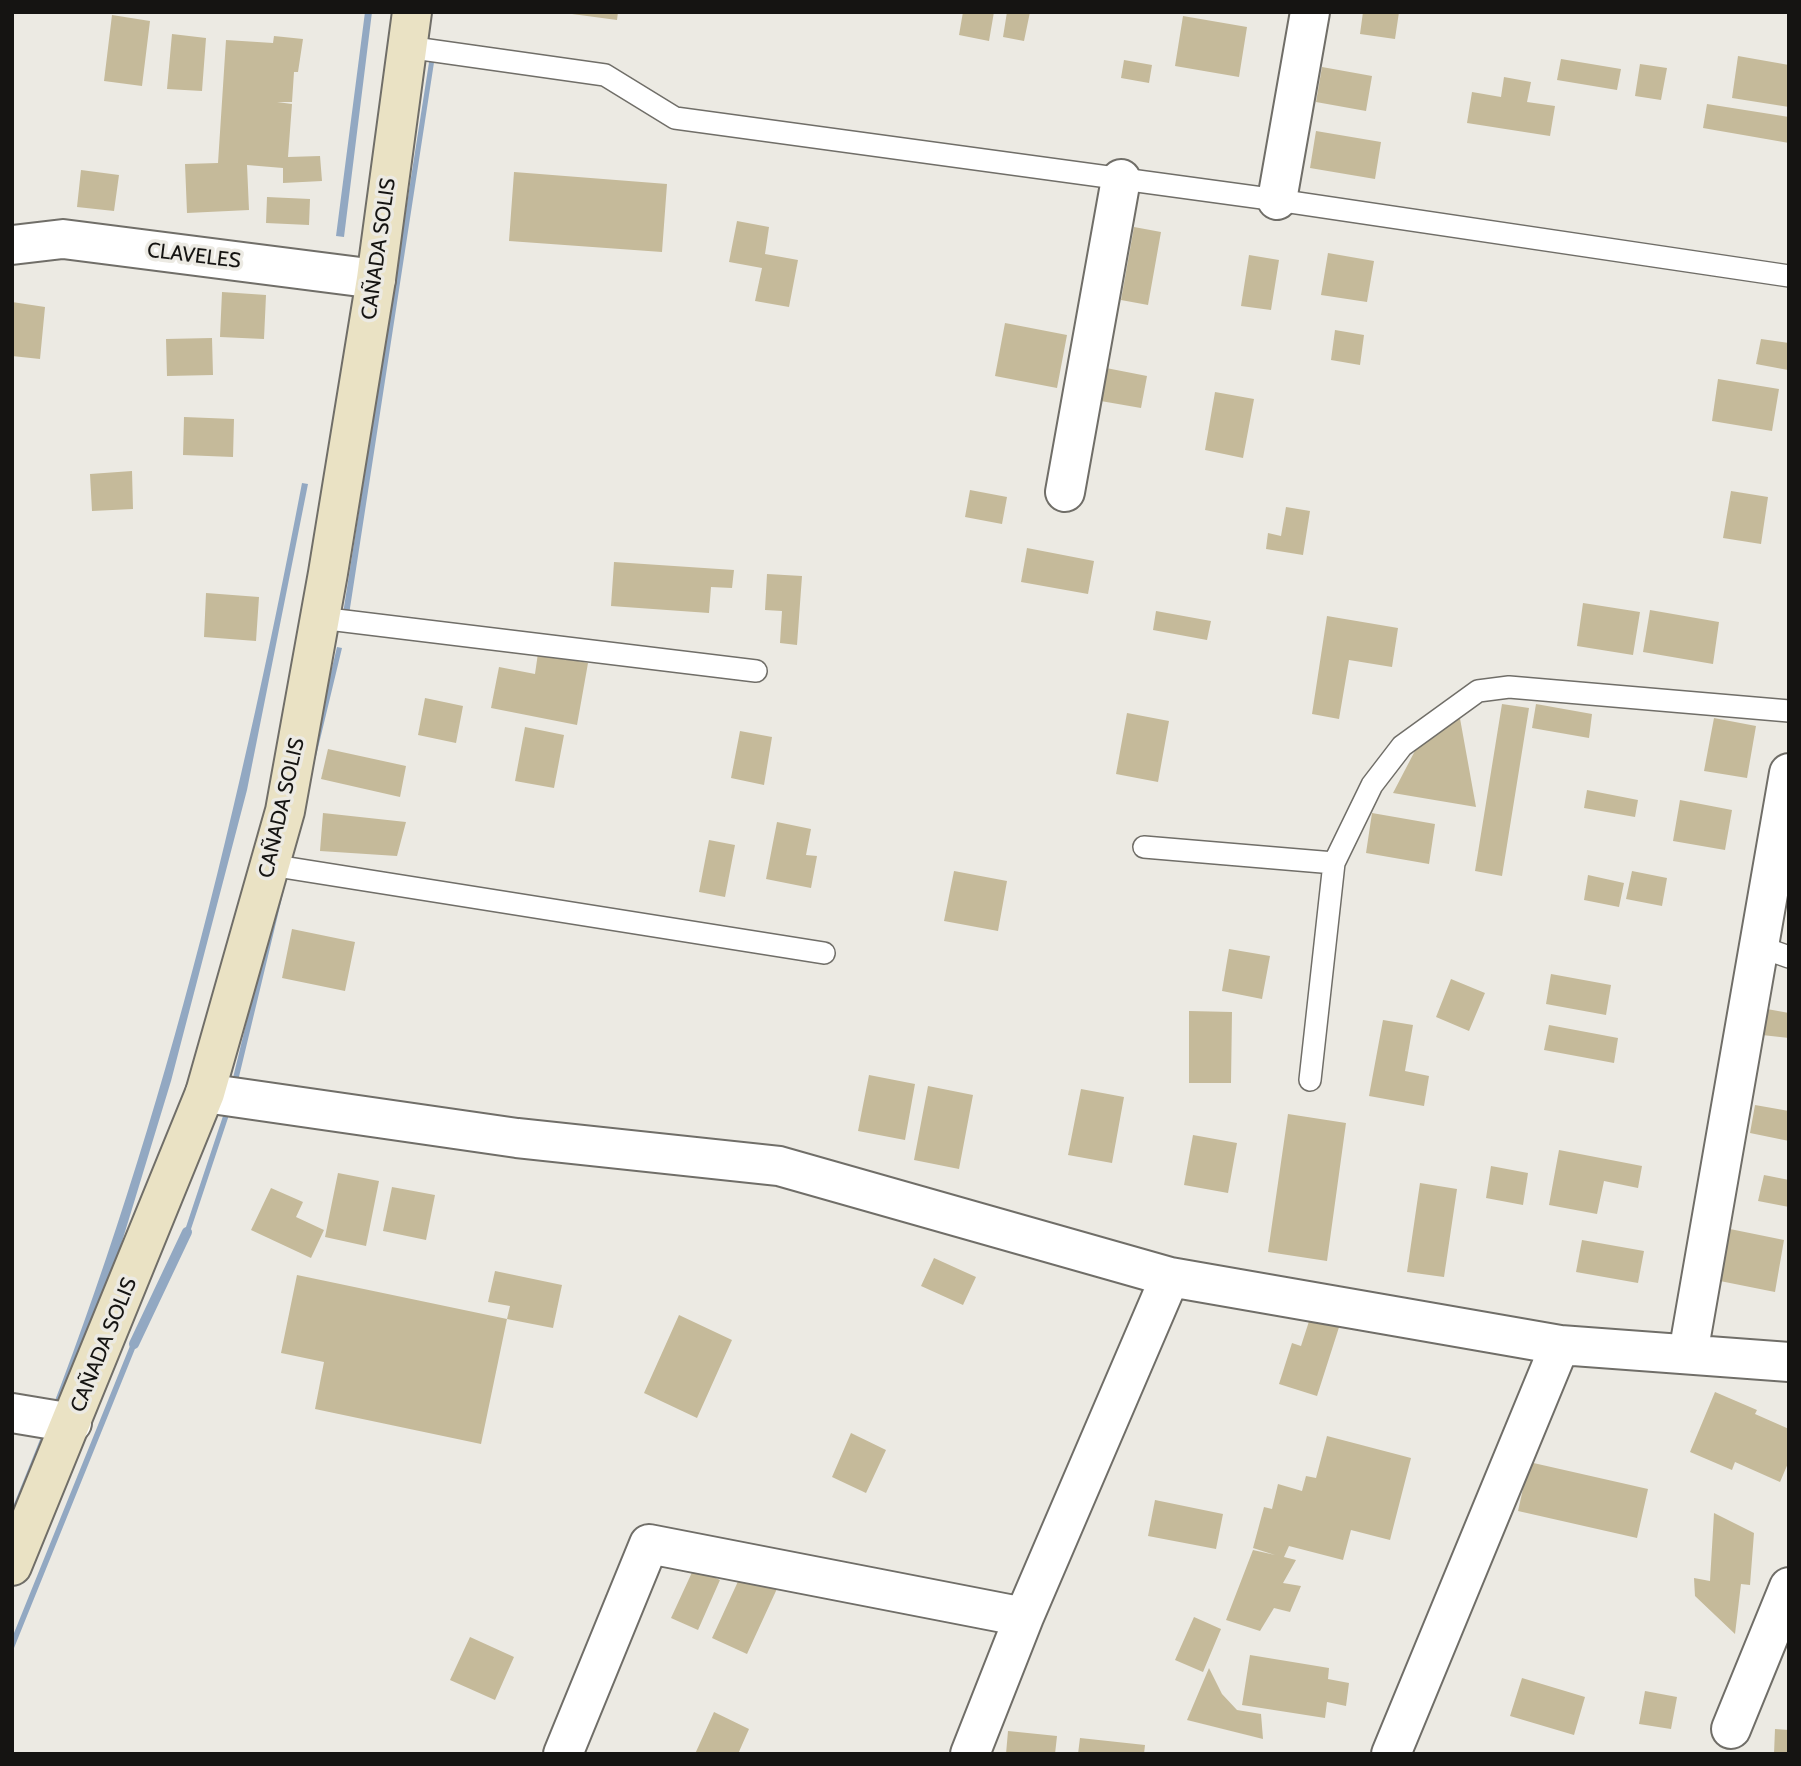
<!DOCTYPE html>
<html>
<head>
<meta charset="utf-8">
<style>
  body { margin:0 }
  #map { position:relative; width:1801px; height:1766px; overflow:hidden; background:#eceae3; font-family:Cabin,sans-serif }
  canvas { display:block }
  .frame { position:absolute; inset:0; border:14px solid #151412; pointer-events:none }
</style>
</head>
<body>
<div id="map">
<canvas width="1801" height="1766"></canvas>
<div class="frame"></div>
</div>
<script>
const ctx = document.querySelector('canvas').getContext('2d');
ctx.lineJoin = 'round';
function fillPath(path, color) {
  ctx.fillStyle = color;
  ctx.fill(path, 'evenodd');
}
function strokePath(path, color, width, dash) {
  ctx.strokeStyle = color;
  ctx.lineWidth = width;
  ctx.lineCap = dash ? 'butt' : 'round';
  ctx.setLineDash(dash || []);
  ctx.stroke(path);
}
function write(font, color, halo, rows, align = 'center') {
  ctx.font = font + ' Cabin,sans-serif';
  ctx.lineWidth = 7;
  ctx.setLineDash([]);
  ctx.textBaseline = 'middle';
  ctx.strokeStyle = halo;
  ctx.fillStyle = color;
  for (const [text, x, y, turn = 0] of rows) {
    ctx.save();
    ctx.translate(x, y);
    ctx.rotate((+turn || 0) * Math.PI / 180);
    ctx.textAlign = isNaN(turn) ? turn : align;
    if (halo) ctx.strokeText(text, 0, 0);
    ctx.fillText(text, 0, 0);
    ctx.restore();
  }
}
fillPath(new Path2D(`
  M 365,12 L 372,12 L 344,237 L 336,236 Z
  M 430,56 L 435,56 L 348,621 L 342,620 Z
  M 302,483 L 308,484 L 247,790 L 171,1081 L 121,1245 L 12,1519 L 12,1509 C 150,1179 235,833 302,483 Z
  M 337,647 L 342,648 L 237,1085 L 232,1082 Z
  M 224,1113 L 229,1115 L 186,1244 L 181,1242 Z
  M 136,1331 L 141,1334 L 12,1653 L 12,1638 Z`), '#92a8c2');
strokePath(new Path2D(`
  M 134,1344 L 187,1232`), '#92a8c2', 10);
fillPath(new Path2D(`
  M 557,12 L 618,12 L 617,20 Z
  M 963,12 L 994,12 L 989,41 L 959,35 Z
  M 1007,12 L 1030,12 L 1024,41 L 1003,37 Z
  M 1363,12 L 1399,12 L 1395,39 L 1360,34 Z
  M 112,15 L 150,21 L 142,86 L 104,81 Z
  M 1183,16 L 1247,27 L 1239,77 L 1175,66 Z
  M 172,34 L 206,38 L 202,91 L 167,89 Z
  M 274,36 L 303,39 L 298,72 L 294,72 L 292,102 L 277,102 L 292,104 L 288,157 L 320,156 L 322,181 L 283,183 L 283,168 L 247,165 L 249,210 L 187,213 L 185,164 L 218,163 L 226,40 L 273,43 Z
  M 1738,56 L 1789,65 L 1789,107 L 1732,98 Z
  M 1561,59 L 1621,69 L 1617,90 L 1557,80 Z
  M 1124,60 L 1152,65 L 1149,83 L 1121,78 Z
  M 1640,64 L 1667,68 L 1661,100 L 1635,96 Z
  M 1322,67 L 1372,76 L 1366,111 L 1316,102 Z
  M 1504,77 L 1531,82 L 1527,102 L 1555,106 L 1550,136 L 1467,123 L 1472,92 L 1501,97 Z
  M 1707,104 L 1789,117 L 1789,143 L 1703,128 Z
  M 1316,131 L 1381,142 L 1375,179 L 1310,168 Z
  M 81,170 L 119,175 L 114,211 L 77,207 Z
  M 514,172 L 667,184 L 662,252 L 509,241 Z
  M 267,197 L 310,199 L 309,225 L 266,223 Z
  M 737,221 L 769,227 L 765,254 L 798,260 L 789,307 L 755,301 L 762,268 L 729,262 Z
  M 1134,227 L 1161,232 L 1148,305 L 1121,300 Z
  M 1328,253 L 1374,261 L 1367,302 L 1321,295 Z
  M 1249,255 L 1279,260 L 1271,310 L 1241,306 Z
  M 222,292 L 266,295 L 264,339 L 220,337 Z
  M 12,302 L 45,307 L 40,359 L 12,356 Z
  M 1005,323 L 1067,335 L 1057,388 L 995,376 Z
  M 1335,330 L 1364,335 L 1360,365 L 1331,360 Z
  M 212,338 L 213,375 L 167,376 L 166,339 Z
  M 1761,339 L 1789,343 L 1788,370 L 1756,364 Z
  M 1101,367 L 1147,376 L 1141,408 L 1095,400 Z
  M 1718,379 L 1779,389 L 1772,431 L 1712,421 Z
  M 1215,392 L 1254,399 L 1243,458 L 1205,450 Z
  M 184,417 L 234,419 L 233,457 L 183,455 Z
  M 132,471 L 133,509 L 92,511 L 90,474 Z
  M 970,490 L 1007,497 L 1002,524 L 965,517 Z
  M 1731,491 L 1768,497 L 1761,544 L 1723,538 Z
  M 1286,507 L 1310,511 L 1303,555 L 1266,549 L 1268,533 L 1281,536 Z
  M 1027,548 L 1094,561 L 1088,594 L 1021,582 Z
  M 614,562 L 734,570 L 732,588 L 711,587 L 709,613 L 611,606 Z
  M 767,574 L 802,576 L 797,645 L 780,643 L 782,611 L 765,610 Z
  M 206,593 L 259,597 L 256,641 L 204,637 Z
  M 1583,603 L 1640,612 L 1633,655 L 1577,646 Z
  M 1650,610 L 1719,622 L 1713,664 L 1643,652 Z
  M 1156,611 L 1211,621 L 1207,640 L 1153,630 Z
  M 1327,616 L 1398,628 L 1392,667 L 1349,660 L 1339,719 L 1312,714 Z
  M 538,653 L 588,663 L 577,725 L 491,708 L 499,667 L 535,674 Z
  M 425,698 L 463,706 L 456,743 L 418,735 Z
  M 1502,704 L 1529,708 L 1502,876 L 1475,871 Z
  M 1536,704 L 1592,714 L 1589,738 L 1532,728 Z
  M 1127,713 L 1169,721 L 1158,782 L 1116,774 Z
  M 1459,713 L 1476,807 L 1393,793 L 1418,745 Z
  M 1714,718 L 1756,726 L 1747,778 L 1704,771 Z
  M 525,727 L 564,735 L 554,788 L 515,781 Z
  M 740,731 L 772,737 L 764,785 L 731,778 Z
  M 328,749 L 406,766 L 400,797 L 321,779 Z
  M 1587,790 L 1638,800 L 1635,817 L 1584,808 Z
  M 1680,800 L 1732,810 L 1725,850 L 1673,841 Z
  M 323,813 L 406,822 L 397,856 L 320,851 Z
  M 1372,813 L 1435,824 L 1429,864 L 1366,853 Z
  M 777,822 L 811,829 L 806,855 L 817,856 L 811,888 L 766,879 Z
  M 709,840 L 735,845 L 725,897 L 699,892 Z
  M 954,871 L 1007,881 L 998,931 L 944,921 Z
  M 1632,871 L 1667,878 L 1662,906 L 1626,899 Z
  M 1588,875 L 1624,883 L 1619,907 L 1584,900 Z
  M 292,929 L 355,942 L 345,991 L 282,978 Z
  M 1229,949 L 1270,956 L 1262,999 L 1222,991 Z
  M 1551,974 L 1611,985 L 1606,1015 L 1546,1004 Z
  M 1451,979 L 1485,993 L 1469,1031 L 1436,1017 Z
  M 1767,1009 L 1789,1013 L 1789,1038 L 1762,1035 Z
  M 1189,1011 L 1232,1012 L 1231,1083 L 1189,1083 Z
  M 1383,1020 L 1413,1025 L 1405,1071 L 1429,1076 L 1424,1106 L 1369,1096 Z
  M 1549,1025 L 1618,1038 L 1614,1063 L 1544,1050 Z
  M 869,1075 L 915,1084 L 905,1140 L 858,1131 Z
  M 928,1086 L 973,1095 L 959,1169 L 914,1160 Z
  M 1081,1089 L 1124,1097 L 1112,1163 L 1068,1155 Z
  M 1755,1105 L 1789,1111 L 1789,1141 L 1750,1133 Z
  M 1288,1114 L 1346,1123 L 1327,1261 L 1268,1252 Z
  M 1193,1135 L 1237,1143 L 1228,1193 L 1184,1185 Z
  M 1559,1150 L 1642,1166 L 1638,1188 L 1604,1181 L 1597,1214 L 1549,1205 Z
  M 1491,1166 L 1528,1173 L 1523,1205 L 1486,1198 Z
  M 338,1173 L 379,1181 L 366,1246 L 325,1237 Z
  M 1764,1175 L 1789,1180 L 1789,1207 L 1758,1201 Z
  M 1420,1183 L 1457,1189 L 1444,1277 L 1407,1272 Z
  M 392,1187 L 435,1195 L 426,1240 L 383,1231 Z
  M 271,1188 L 303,1202 L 296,1217 L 324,1230 L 311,1258 L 251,1230 Z
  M 1725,1228 L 1784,1240 L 1775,1292 L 1715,1280 Z
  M 1582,1240 L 1644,1251 L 1638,1283 L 1576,1272 Z
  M 934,1258 L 976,1277 L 963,1305 L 921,1286 Z
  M 495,1271 L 562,1285 L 553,1328 L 507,1319 L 481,1444 L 315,1409 L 324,1362 L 281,1353 L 297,1275 L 507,1319 L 510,1306 L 488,1302 Z
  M 1312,1312 L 1341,1321 L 1317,1396 L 1279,1384 L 1292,1343 L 1301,1346 Z
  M 679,1315 L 732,1340 L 697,1418 L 644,1393 Z
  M 1715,1392 L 1757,1410 L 1755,1414 L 1789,1429 L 1789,1461 L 1780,1482 L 1735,1462 L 1732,1470 L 1690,1452 Z
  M 851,1433 L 886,1450 L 866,1493 L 832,1477 Z
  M 1327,1436 L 1411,1458 L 1390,1540 L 1351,1530 L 1343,1560 L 1289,1546 L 1284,1557 L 1296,1560 L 1283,1583 L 1301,1586 L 1290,1612 L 1274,1608 L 1260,1631 L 1226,1620 L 1253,1550 L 1275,1555 L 1253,1548 L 1264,1507 L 1272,1509 L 1278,1484 L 1302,1491 L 1306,1476 L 1316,1478 Z
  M 1529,1462 L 1648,1489 L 1637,1538 L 1518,1511 Z
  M 1155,1500 L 1223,1514 L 1216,1549 L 1148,1536 Z
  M 1714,1513 L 1754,1533 L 1750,1585 L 1741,1584 L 1735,1634 L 1695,1596 L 1694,1578 L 1710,1581 Z
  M 746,1564 L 781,1580 L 747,1654 L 712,1638 Z
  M 694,1568 L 720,1580 L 698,1630 L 671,1618 Z
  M 1194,1617 L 1221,1629 L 1203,1672 L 1175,1660 Z
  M 470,1637 L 514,1657 L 495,1700 L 450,1680 Z
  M 1250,1655 L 1329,1668 L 1328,1679 L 1349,1683 L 1346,1706 L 1327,1702 L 1325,1718 L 1242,1705 Z
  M 1209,1668 L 1222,1694 L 1237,1710 L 1261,1714 L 1263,1739 L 1187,1720 Z
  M 1522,1678 L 1585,1697 L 1574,1735 L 1510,1716 Z
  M 1645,1691 L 1677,1697 L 1671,1729 L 1639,1724 Z
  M 714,1712 L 749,1729 L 738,1754 L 695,1754 Z
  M 1775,1729 L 1789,1730 L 1789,1754 L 1774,1754 Z
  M 1008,1731 L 1057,1736 L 1055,1754 L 1006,1754 Z
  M 1080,1738 L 1145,1745 L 1144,1754 L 1078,1754 Z`), '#c5ba9a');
const lane = new Path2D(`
  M 407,47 L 605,75 L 675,118 L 1277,200 L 1789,276
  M 320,618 L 756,671
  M 1144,847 L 1334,863
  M 270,865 L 824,953
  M 1758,946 L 1789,957
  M 1310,1080 L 1334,863 L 1372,785 L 1402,746 L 1478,691 L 1509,687 L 1789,711`);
const street = new Path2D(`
  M 1277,200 L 1310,12
  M 12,245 L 63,239 L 376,279
  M 1065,492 L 1121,179
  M 205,1093 L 517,1138 L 779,1166 L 1170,1277 L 1560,1345 L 1789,1362
  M 1688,1354 L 1789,773
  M 12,1413 L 72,1423
  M 1731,1729 L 1789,1587
  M 563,1754 L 649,1544 L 1024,1617
  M 970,1754 L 1024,1617 L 1170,1277
  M 1391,1754 L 1560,1345`);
const secondary = new Path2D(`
  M 12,1566 L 205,1093 L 285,811 L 328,573 L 376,279 L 412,12`);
strokePath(lane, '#706e68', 24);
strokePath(street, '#706e68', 42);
strokePath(secondary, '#706e68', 42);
strokePath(lane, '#fff', 21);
strokePath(street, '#fff', 38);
strokePath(secondary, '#eae2c4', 38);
write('21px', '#151412', '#eceae3', [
  ["CAÑADA SOLIS",379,249,-82],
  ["CLAVELES",194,256,7],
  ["CAÑADA SOLIS",282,808,-77],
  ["CAÑADA SOLIS",104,1345,-68]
]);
</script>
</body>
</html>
